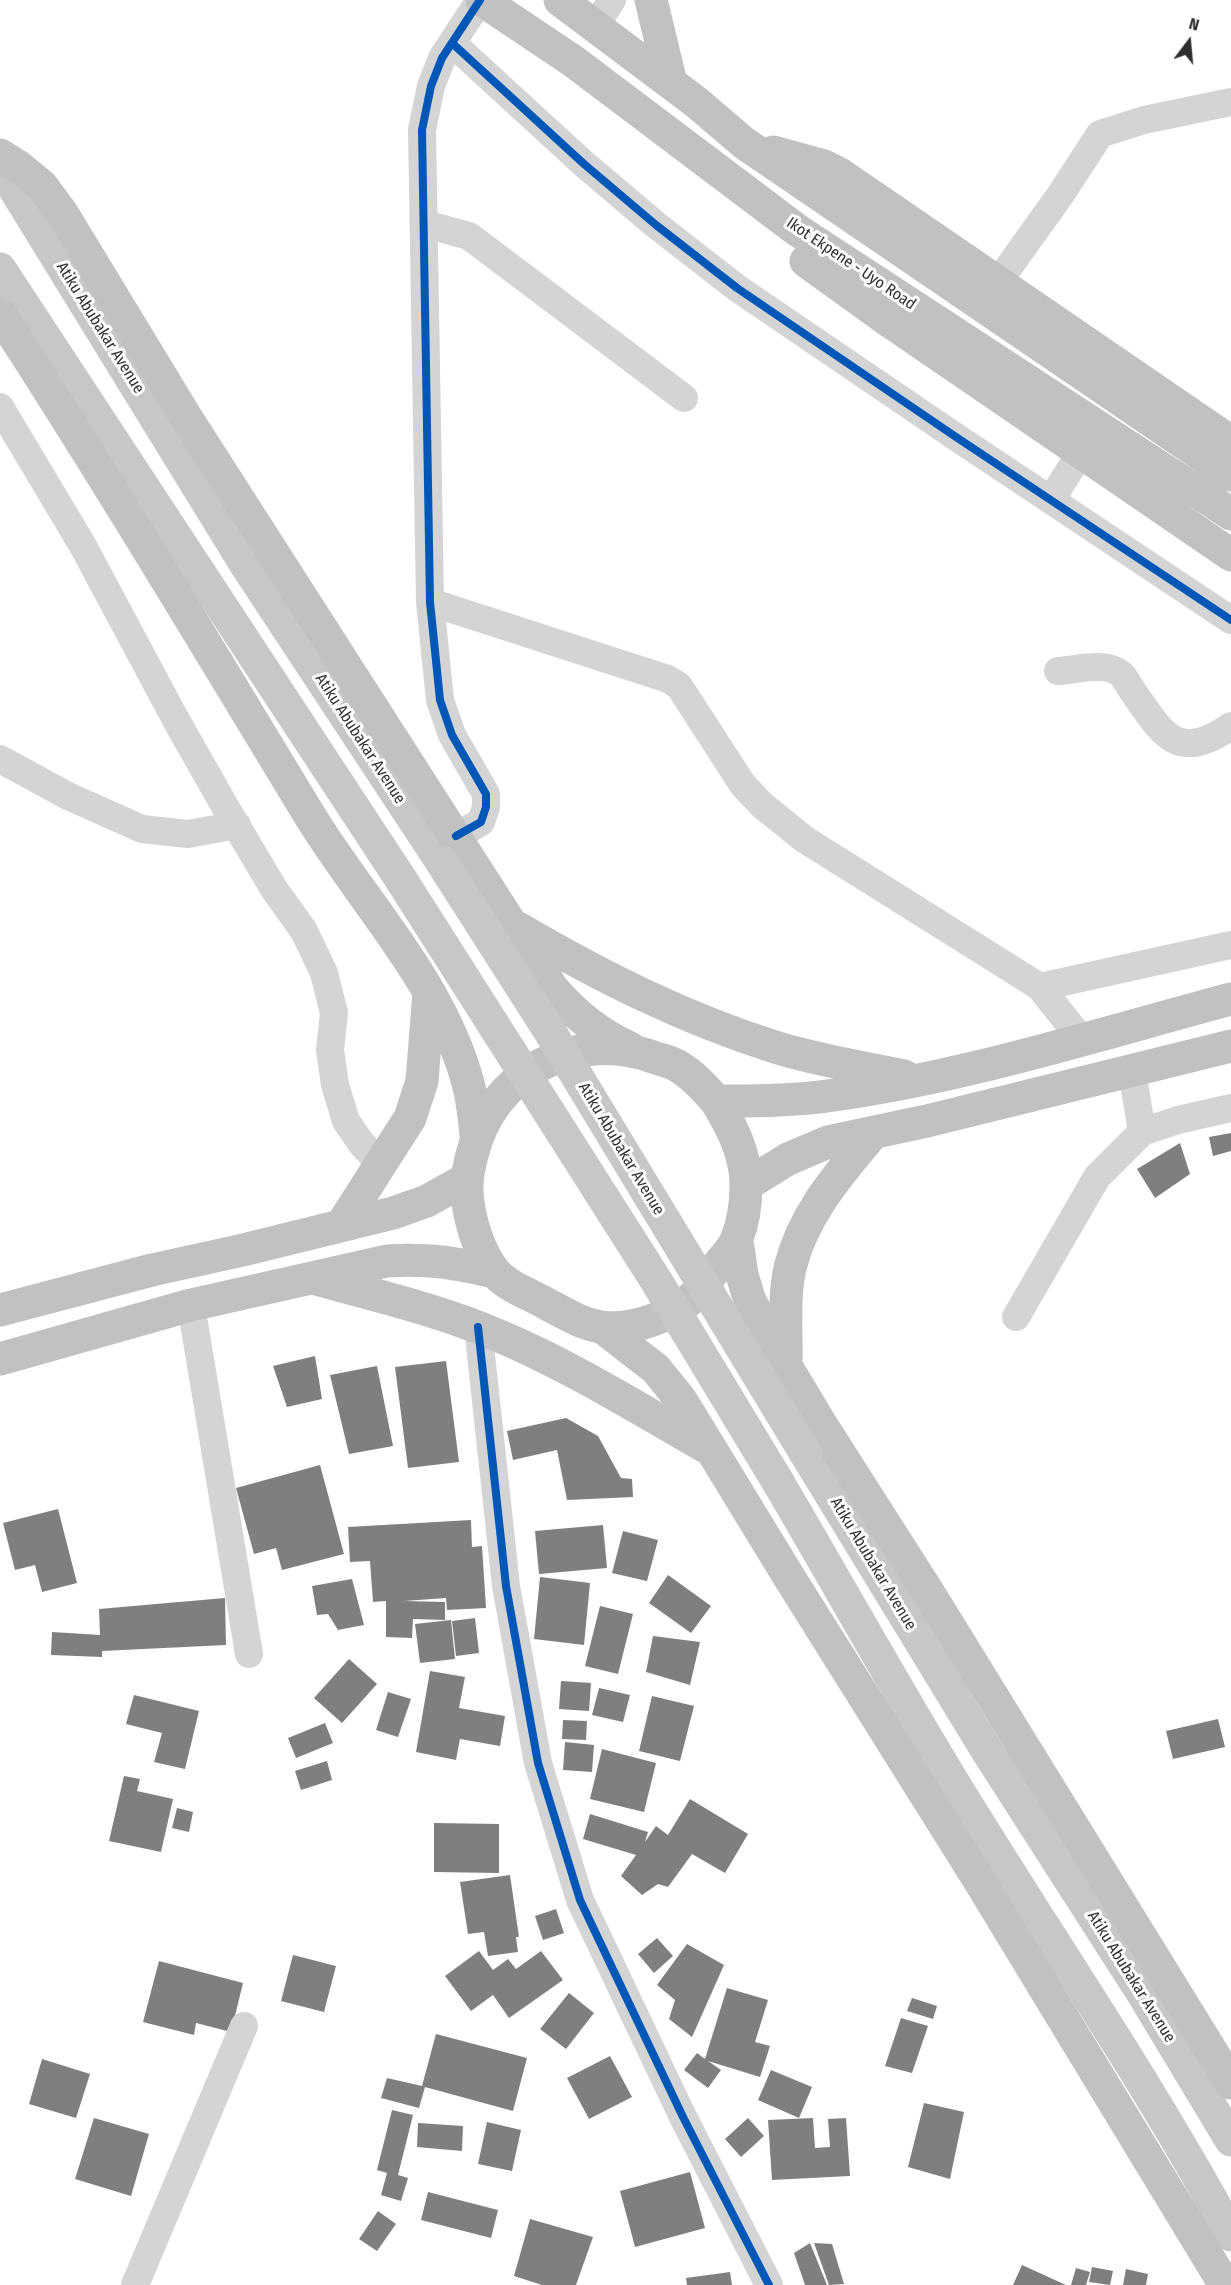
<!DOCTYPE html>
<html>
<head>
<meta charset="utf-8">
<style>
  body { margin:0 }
  #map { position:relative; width:1231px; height:2285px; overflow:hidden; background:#fff; font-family:"Fira Sans Condensed",sans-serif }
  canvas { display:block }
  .north { position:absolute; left:1159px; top:12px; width:60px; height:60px; -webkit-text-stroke:4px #fff; paint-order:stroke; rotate:16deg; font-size:16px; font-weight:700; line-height:24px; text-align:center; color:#2f2f2f }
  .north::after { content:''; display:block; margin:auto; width:21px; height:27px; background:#2f2f2f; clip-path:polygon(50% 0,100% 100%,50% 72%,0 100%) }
</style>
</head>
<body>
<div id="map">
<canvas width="1231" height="2285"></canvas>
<div class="north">N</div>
</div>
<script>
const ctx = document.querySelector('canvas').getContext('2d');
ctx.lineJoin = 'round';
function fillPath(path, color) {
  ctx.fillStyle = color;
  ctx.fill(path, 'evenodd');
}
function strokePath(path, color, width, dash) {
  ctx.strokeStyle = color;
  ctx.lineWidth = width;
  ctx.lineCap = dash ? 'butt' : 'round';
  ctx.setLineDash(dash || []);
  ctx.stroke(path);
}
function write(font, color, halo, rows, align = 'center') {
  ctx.font = font + ' "Fira Sans Condensed",sans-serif';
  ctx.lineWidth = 6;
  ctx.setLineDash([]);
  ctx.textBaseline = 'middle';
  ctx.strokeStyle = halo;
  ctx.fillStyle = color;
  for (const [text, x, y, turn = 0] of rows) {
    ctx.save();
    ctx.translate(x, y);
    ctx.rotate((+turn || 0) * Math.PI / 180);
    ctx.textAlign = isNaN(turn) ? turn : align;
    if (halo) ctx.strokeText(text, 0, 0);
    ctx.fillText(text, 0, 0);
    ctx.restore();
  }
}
fillPath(new Path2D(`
  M 1231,1133 L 1231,1151 L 1213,1156 L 1209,1137 Z
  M 1180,1143 L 1190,1174 L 1155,1198 L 1137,1169 Z
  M 315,1356 L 322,1399 L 287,1407 L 273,1366 Z
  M 446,1361 L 459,1462 L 408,1468 L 395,1367 Z
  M 377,1366 L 393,1446 L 349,1454 L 330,1375 Z
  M 566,1418 L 598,1436 L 621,1478 L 632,1479 L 633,1497 L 567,1500 L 557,1450 L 513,1460 L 507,1431 Z
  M 320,1465 L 344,1554 L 282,1570 L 276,1548 L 254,1554 L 236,1488 Z
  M 58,1509 L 77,1583 L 42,1592 L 35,1565 L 15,1570 L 3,1523 Z
  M 471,1520 L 472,1547 L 482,1546 L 486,1608 L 447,1610 L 446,1598 L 404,1601 L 445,1602 L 445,1620 L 413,1619 L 412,1638 L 386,1637 L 386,1601 L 373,1602 L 370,1561 L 350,1562 L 348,1527 Z
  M 603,1525 L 607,1568 L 539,1574 L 535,1531 Z
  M 623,1531 L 658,1540 L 647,1581 L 612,1573 Z
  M 668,1575 L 711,1606 L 691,1633 L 649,1603 Z
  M 540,1577 L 590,1583 L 584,1645 L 534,1639 Z
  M 352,1579 L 364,1625 L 338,1630 L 328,1614 L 317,1615 L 312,1586 Z
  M 225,1598 L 226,1645 L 102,1651 L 102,1657 L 51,1655 L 52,1632 L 100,1635 L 99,1609 Z
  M 600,1606 L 633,1614 L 618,1674 L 585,1666 Z
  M 475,1618 L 479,1653 L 456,1656 L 452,1621 Z
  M 451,1620 L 455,1659 L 420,1663 L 415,1624 Z
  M 653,1636 L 700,1642 L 690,1685 L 646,1672 Z
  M 349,1659 L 377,1684 L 342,1723 L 314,1698 Z
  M 430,1671 L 465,1677 L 459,1708 L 505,1716 L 500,1746 L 460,1739 L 456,1760 L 416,1752 Z
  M 561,1681 L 591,1683 L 589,1711 L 559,1709 Z
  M 599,1688 L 630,1695 L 623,1722 L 592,1715 Z
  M 388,1692 L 411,1699 L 398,1737 L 376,1730 Z
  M 134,1695 L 199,1711 L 185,1769 L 154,1762 L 162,1733 L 126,1724 Z
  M 652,1696 L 694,1706 L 680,1761 L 639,1751 Z
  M 1218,1719 L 1225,1747 L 1173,1759 L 1166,1731 Z
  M 563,1720 L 587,1721 L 586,1740 L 562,1739 Z
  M 325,1723 L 333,1743 L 296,1758 L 288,1738 Z
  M 565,1742 L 594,1745 L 592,1772 L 563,1770 Z
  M 602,1749 L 656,1763 L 644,1812 L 590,1799 Z
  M 327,1761 L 332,1780 L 301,1790 L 295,1771 Z
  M 124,1776 L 140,1779 L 137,1791 L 173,1799 L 161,1852 L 109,1841 Z
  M 690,1799 L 748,1834 L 725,1873 L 692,1854 L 668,1887 L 658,1884 L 642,1895 L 621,1876 L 636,1855 L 583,1839 L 590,1814 L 648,1832 L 645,1842 L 656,1826 L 668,1835 Z
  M 177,1808 L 193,1812 L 189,1832 L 172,1828 Z
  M 434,1823 L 499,1824 L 499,1873 L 434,1872 Z
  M 510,1875 L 519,1937 L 516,1937 L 518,1952 L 488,1956 L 484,1932 L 468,1934 L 460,1882 Z
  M 556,1909 L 564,1933 L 543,1940 L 535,1916 Z
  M 657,1938 L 673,1956 L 654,1973 L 638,1954 Z
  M 687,1944 L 724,1965 L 692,2037 L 669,2019 L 675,2000 L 657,1985 Z
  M 479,1951 L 493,1970 L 508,1959 L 516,1969 L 541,1951 L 563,1980 L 509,2018 L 493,1995 L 471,2011 L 445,1976 Z
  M 293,1955 L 336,1966 L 324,2012 L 281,2001 Z
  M 159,1961 L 243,1983 L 231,2032 L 196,2023 L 194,2035 L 143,2022 Z
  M 727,1988 L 768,2000 L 755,2042 L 770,2046 L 760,2077 L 708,2061 L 721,2070 L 708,2088 L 684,2070 L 697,2053 L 705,2059 Z
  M 569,1993 L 594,2013 L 566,2049 L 540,2029 Z
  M 912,1998 L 937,2006 L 933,2019 L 907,2011 Z
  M 901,2018 L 928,2026 L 912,2073 L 885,2066 Z
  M 436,2034 L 527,2058 L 513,2111 L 425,2087 L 419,2108 L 381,2098 L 387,2078 L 422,2086 Z
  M 610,2056 L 632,2097 L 589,2119 L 567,2078 Z
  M 42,2059 L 90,2074 L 76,2118 L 29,2104 Z
  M 771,2070 L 812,2087 L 799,2118 L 758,2100 Z
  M 924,2103 L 964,2112 L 950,2179 L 908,2167 Z
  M 392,2110 L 413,2115 L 398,2175 L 408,2178 L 401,2201 L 381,2195 L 387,2173 L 377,2170 Z
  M 94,2118 L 149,2134 L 131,2196 L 75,2179 Z
  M 748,2118 L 764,2136 L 741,2157 L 725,2139 Z
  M 813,2118 L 815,2148 L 830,2147 L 828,2119 L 846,2118 L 850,2176 L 772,2180 L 768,2120 Z
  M 487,2122 L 521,2130 L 512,2171 L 478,2164 Z
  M 418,2123 L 463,2126 L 462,2151 L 417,2147 Z
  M 690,2172 L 705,2228 L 635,2247 L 620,2191 Z
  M 428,2192 L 498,2210 L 491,2238 L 421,2220 Z
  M 378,2211 L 396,2224 L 377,2251 L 359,2239 Z
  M 530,2219 L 593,2237 L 576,2285 L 542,2285 L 514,2276 Z
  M 810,2243 L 827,2285 L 805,2285 L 794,2253 Z
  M 814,2243 L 832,2244 L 844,2284 L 829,2285 Z
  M 1022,2265 L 1066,2285 L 1013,2285 Z
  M 1092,2267 L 1113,2271 L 1110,2285 L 1089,2282 Z
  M 1076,2268 L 1090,2272 L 1086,2285 L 1071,2285 Z
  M 1126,2269 L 1148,2274 L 1146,2285 L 1123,2285 Z
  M 730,2272 L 732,2285 L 687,2285 L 686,2278 Z`), '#7f7f7f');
strokePath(new Path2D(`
  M 596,25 L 612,0
  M 452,43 L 584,164 L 656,225 L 737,288 L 956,437 L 1231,620
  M 425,224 L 469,236 L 684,398
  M 998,282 L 1061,194 L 1100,134 L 1144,120 L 1231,102
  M 0,407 L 83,546 L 176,720 L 227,810 L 274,889 L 304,931 L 324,973 L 334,1013 L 330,1050 L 335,1085 L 346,1121 L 361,1143 L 381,1165
  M 1051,500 L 1081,452
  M 430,602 L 668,679 L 679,686 L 743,785 L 762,805 L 804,839 L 1040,987 L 1081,1039
  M 1058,671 C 1076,670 1105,661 1121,674 C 1126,679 1130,688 1134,693 C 1163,735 1178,763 1231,726
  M 0,759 L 68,796 L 142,829 L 188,834 L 237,825
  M 456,836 L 481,822 L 486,807 L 486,794 L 452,735 L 440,700 L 430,602 L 422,130 L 431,86 L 442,58 L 480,0
  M 1040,987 L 1231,945
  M 1132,1071 L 1142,1132
  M 191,1305 L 249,1654
  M 1016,1317 L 1097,1177 L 1142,1132 L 1178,1120 L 1231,1108
  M 478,1327 L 506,1586 L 538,1763 L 580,1900 L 683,2117 L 769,2285
  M 135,2285 L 244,2026`), '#d4d4d4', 28);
strokePath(new Path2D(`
  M 0,165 L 248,568 L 441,861
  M 0,269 L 402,881
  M 806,1454 L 986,1749 L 1140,1989 L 1231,2140
  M 778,1482 C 835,1579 889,1676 947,1772 C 1041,1927 1145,2076 1231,2235`), '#c7c7c7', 33);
strokePath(new Path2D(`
  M 482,0 L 573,61 L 797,230 L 1231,514
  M 560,0 L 696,102 L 744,143 L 1231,475
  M 651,0 L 671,83
  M 773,152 L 824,166 L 840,174 L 1231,442
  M 0,155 L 19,167 L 42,186 L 62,213 L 189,422 L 552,988 C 574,1014 598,1034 630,1048
  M 806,261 L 892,323 L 1231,555
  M 0,314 C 107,479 208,648 310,816 C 364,904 441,982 468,1083 C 473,1100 474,1118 476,1135
  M 518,928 C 600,976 683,1018 775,1047 C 816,1060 861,1067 904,1076
  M 716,1101 C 732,1127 746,1154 746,1185 C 746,1202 743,1223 737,1238 C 734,1248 725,1256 719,1264 C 711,1274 703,1287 694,1296 C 672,1317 631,1331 601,1327 C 582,1324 564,1313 547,1304 C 530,1294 507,1287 494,1271 C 480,1252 473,1231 469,1209 C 465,1189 467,1174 472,1155 C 491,1075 572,1030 650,1056 C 658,1059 668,1061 676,1065 C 692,1074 704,1087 716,1101 C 755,1101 795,1101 834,1095 C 968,1076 1100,1034 1231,999
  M 746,1185 L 788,1159 L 828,1142 L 927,1121 L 1231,1046
  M 341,1226 L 410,1118 L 422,1081 L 429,992
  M 737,1241 L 742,1275 L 750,1301 L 777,1351 L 822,1426 L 928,1592 L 1231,2083
  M 317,1279 C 377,1296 439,1310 497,1335 C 571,1366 641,1410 711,1450
  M 0,1310 L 152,1270 L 243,1250 L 393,1213 L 427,1201 L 466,1179
  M 602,1327 L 656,1369 L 681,1400 L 789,1577 L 979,1880 L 1225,2285
  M 0,1359 L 191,1305 L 387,1261 C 429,1258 455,1263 495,1272
  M 786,1365 C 787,1334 783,1299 790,1268 C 803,1214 839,1174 874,1132`), '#c1c1c1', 33);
strokePath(new Path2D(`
  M 441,861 L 549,1030 L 806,1454
  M 402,881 L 657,1282 L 778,1482`), '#c7c7c7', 33);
strokePath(new Path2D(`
  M 452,43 L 584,164 L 656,225 L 737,288 L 956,437 L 1231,620
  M 456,836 L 481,822 L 486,807 L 486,794 L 452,735 L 440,700 L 430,602 L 422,130 L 431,86 L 442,58 L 480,0
  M 478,1327 L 506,1586 L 538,1763 L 580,1900 L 683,2117 L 769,2285`), '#0057b8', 8);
write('16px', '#2f2f2f', '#fff', [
  ["Ikot Ekpene - Uyo Road",851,264,34],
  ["Atiku Abubakar Avenue",100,328,58],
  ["Atiku Abubakar Avenue",360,739,57],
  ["Atiku Abubakar Avenue",621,1149,59],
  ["Atiku Abubakar Avenue",873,1564,59],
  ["Atiku Abubakar Avenue",1131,1977,58]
]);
</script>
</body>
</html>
